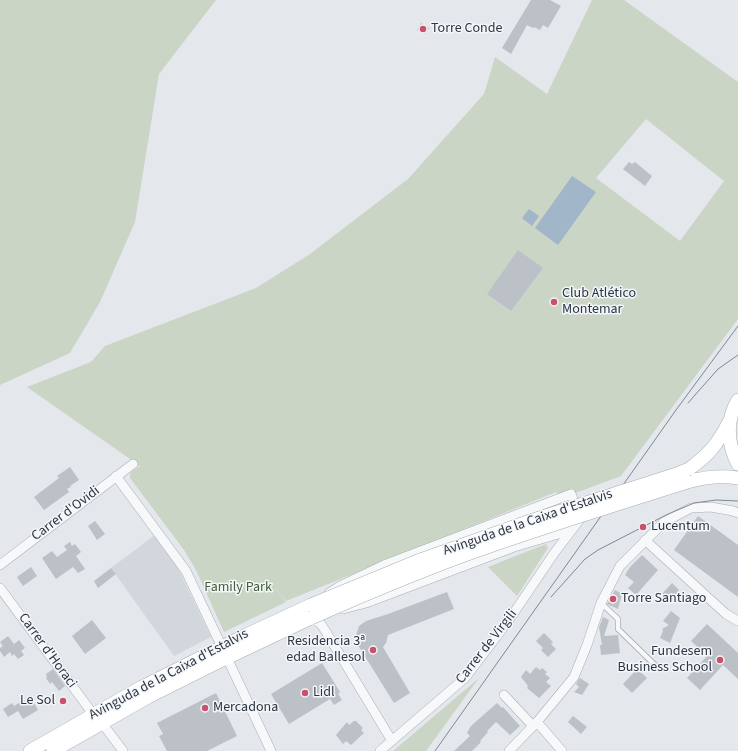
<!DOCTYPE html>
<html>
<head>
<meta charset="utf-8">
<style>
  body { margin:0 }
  canvas { display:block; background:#e4e7eb }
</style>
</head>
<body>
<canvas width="738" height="751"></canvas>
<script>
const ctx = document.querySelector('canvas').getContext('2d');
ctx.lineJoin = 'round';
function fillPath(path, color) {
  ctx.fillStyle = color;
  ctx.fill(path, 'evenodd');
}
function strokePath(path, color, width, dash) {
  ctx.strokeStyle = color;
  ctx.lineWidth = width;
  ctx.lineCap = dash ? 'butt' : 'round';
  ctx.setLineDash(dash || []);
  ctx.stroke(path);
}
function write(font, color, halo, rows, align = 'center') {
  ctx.font = font + ' "Source Sans 3",sans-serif';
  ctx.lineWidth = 3;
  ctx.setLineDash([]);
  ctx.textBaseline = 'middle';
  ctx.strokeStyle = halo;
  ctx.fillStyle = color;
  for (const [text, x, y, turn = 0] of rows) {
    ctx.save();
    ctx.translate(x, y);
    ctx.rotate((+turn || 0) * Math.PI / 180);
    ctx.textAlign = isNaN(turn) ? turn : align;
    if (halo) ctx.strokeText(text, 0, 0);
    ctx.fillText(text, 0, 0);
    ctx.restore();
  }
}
fillPath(new Path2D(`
  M 155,535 L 174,560 L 211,637 L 174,656 L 111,568 Z`), '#d2d7dd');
fillPath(new Path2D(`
  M 0,0 L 216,0 L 159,74 L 135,222 L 100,302 L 70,353 L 0,385 Z
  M 592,0 L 624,0 L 738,82 L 738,319 L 621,476 L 562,498 L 556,492 L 286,601 L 275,587 L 286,602 L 224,632 L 196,570 L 184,550 L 130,478 L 130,473 L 140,466 L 27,387 L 91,362 L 105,346 L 256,288 L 310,254 L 408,179 L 484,94 L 495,57 L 547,94 ZM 646,119 L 724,181 L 680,241 L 596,178 Z
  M 546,544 L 548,548 L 517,596 L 488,567 Z
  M 479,678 L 426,751 L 393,751 Z`), '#cbd5c6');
fillPath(new Path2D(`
  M 572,176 L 596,192 L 558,245 L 535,228 Z
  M 529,209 L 539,216 L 532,226 L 522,218 Z`), '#a1b7c9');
fillPath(new Path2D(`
  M 531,0 L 550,0 L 561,6 L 548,28 L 543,25 L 540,30 L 534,27 L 533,28 L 527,25 L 511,54 L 502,48 Z
  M 421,23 L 429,28 L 425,34 L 417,30 Z
  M 629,162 L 632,164 L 635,162 L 652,176 L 645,186 L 623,169 Z
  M 518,250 L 543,268 L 511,311 L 487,294 Z
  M 70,467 L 79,480 L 70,486 L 71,487 L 67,489 L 69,492 L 44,510 L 34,497 L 59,478 L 57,476 Z
  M 698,516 L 738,545 L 738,597 L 674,550 Z
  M 95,521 L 105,534 L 97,540 L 88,526 Z
  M 70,542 L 72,546 L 75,544 L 81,552 L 76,556 L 85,569 L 78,573 L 73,567 L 56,579 L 42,558 L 52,551 L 57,557 L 67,550 L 64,546 Z
  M 642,555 L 658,570 L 636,595 L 628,588 L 634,582 L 625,575 L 630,567 Z
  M 31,567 L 37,576 L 23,586 L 17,577 Z
  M 111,568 L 116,574 L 98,588 L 94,581 Z
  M 672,583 L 679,590 L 676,594 L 677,595 L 671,602 L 662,594 Z
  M 615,590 L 622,594 L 618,609 L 607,604 Z
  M 447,592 L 454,609 L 388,635 L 386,643 L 383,647 L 410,693 L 394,703 L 356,642 L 355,638 L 359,626 L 366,621 L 388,614 Z
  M 671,611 L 680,618 L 670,643 L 660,638 L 663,631 L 662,629 L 669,625 L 663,621 Z
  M 603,617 L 609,620 L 604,636 L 618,635 L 620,653 L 601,655 L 600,645 L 602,645 L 599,627 Z
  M 92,620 L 106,638 L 85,654 L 72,636 Z
  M 707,624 L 738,653 L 738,679 L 723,665 L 700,690 L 687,678 L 707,656 L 691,641 Z
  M 544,633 L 553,642 L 551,644 L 556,649 L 548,657 L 541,650 L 543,648 L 536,641 Z
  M 8,636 L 14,644 L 19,640 L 25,648 L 21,651 L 24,655 L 18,659 L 14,654 L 12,656 L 10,652 L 4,657 L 0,651 L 0,648 L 3,646 L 0,642 Z
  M 322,663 L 340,692 L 338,694 L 342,700 L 334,705 L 330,699 L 289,724 L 271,694 Z
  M 536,667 L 540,670 L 542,668 L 547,672 L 545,674 L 550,678 L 546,682 L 551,686 L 539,698 L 527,688 L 528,686 L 521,677 L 526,670 L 530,674 Z
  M 53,669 L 65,686 L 59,691 L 52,682 L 50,684 L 46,678 L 47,677 L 46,674 Z
  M 637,669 L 647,678 L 632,693 L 623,684 Z
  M 580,678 L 589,684 L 582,695 L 574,692 L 579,687 L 576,684 Z
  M 216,693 L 237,736 L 207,751 L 167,751 L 159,736 L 163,734 L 157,723 Z
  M 24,700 L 27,704 L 33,701 L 38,710 L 23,719 L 18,711 L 8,717 L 3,709 L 12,703 L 14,706 Z
  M 497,703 L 502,708 L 503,707 L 520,726 L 510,735 L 496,722 L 487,731 L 488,732 L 480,741 L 481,742 L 472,751 L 454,751 L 470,736 L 467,733 L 471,726 Z
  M 573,716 L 587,727 L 581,734 L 568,722 Z
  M 354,721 L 356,721 L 363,728 L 361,730 L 364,733 L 351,745 L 346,741 L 343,744 L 336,735 L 347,722 L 349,725 Z`), '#bcc1c8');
const lane = new Path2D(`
  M 601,603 L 618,619 L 618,629 L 656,666`);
const street = new Path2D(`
  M 116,476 L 186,571 L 271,751
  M 645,540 L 726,614 L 738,621
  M 0,565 L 133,464
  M 0,588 L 93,714
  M 329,593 L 340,586 L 384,565 L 571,494 L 581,518 L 555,552 L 509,620 L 465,678 L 380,751
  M 343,609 L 366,603 L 514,547 L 572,530
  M 311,618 L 320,623 L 323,627 L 392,741
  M 504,695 L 533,726
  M 537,722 L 562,751
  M 102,723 L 123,751
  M 509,751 L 537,722 L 574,677 L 587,645 L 601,603 L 620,566 L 664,522 L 691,508 L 711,507 L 733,511 L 738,513`);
const secondary = new Path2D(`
  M 738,400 C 726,419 727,444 738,464
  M 689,469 C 710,454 718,443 729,422
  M 687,482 C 705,477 720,475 738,478
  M 30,751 L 142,687 L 240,638 L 311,605
  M 53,751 L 148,697 L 214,664 L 311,618`);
strokePath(lane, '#a9aeb5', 6);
strokePath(street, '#a9aeb5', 10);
strokePath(secondary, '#a9aeb5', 14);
strokePath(lane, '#f7f8fa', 4.5);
strokePath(street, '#f7f8fa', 9);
strokePath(secondary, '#fff', 13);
strokePath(new Path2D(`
  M 688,403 L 718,369 L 738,355
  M 551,597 L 585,559 L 598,550 L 666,515 L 694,503 L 716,500 L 738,501
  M 435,751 L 676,410 L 738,326`), '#7e8894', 1);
const secondaryBridge = new Path2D(`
  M 311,605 L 420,560 L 524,523 L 677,474 L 689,469
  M 311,618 C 361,596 411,575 462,556 C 536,529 612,506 687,482`);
strokePath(secondaryBridge, '#a9aeb5', 14, []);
strokePath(secondaryBridge, '#fff', 13);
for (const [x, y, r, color] of [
  [423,29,4,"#c9516b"],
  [554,302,4,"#c9516b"],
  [643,527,4,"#c9516b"],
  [613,599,4,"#c9516b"],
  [373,650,4,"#c9516b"],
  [720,660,4,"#c9516b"],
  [305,693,4,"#c9516b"],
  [63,701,4,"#c9516b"],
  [205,708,4,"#c9516b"]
]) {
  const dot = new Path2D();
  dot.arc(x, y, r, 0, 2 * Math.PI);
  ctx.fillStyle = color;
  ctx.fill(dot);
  strokePath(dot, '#f4f6f9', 1.5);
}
write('14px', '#2c3643', '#f4f6f9', [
  ["Torre Conde",431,29],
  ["Club Atlético",562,294],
  ["Montemar",562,310],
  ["Lucentum",651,527],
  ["Torre Santiago",621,599],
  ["Residencia 3ª",365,642,"right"],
  ["edad Ballesol",365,658,"right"],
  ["Fundesem",712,652,"right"],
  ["Business School",712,668,"right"],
  ["Lidl",313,693],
  ["Le Sol",55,701,"right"],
  ["Mercadona",213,708]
], 'left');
write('14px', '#2c3643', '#f4f6f9', [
  ["Carrer d'Ovidi",66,514,-37],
  ["Avinguda de la Caixa d'Estalvis",528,523,-19],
  ["Carrer de Virgili",487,647,-52],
  ["Carrer d'Horaci",47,651,54],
  ["Avinguda de la Caixa d'Estalvis",169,675,-28]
]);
write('14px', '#435e3a', '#f4f6f9', [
  ["Family Park",238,588]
]);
</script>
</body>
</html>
